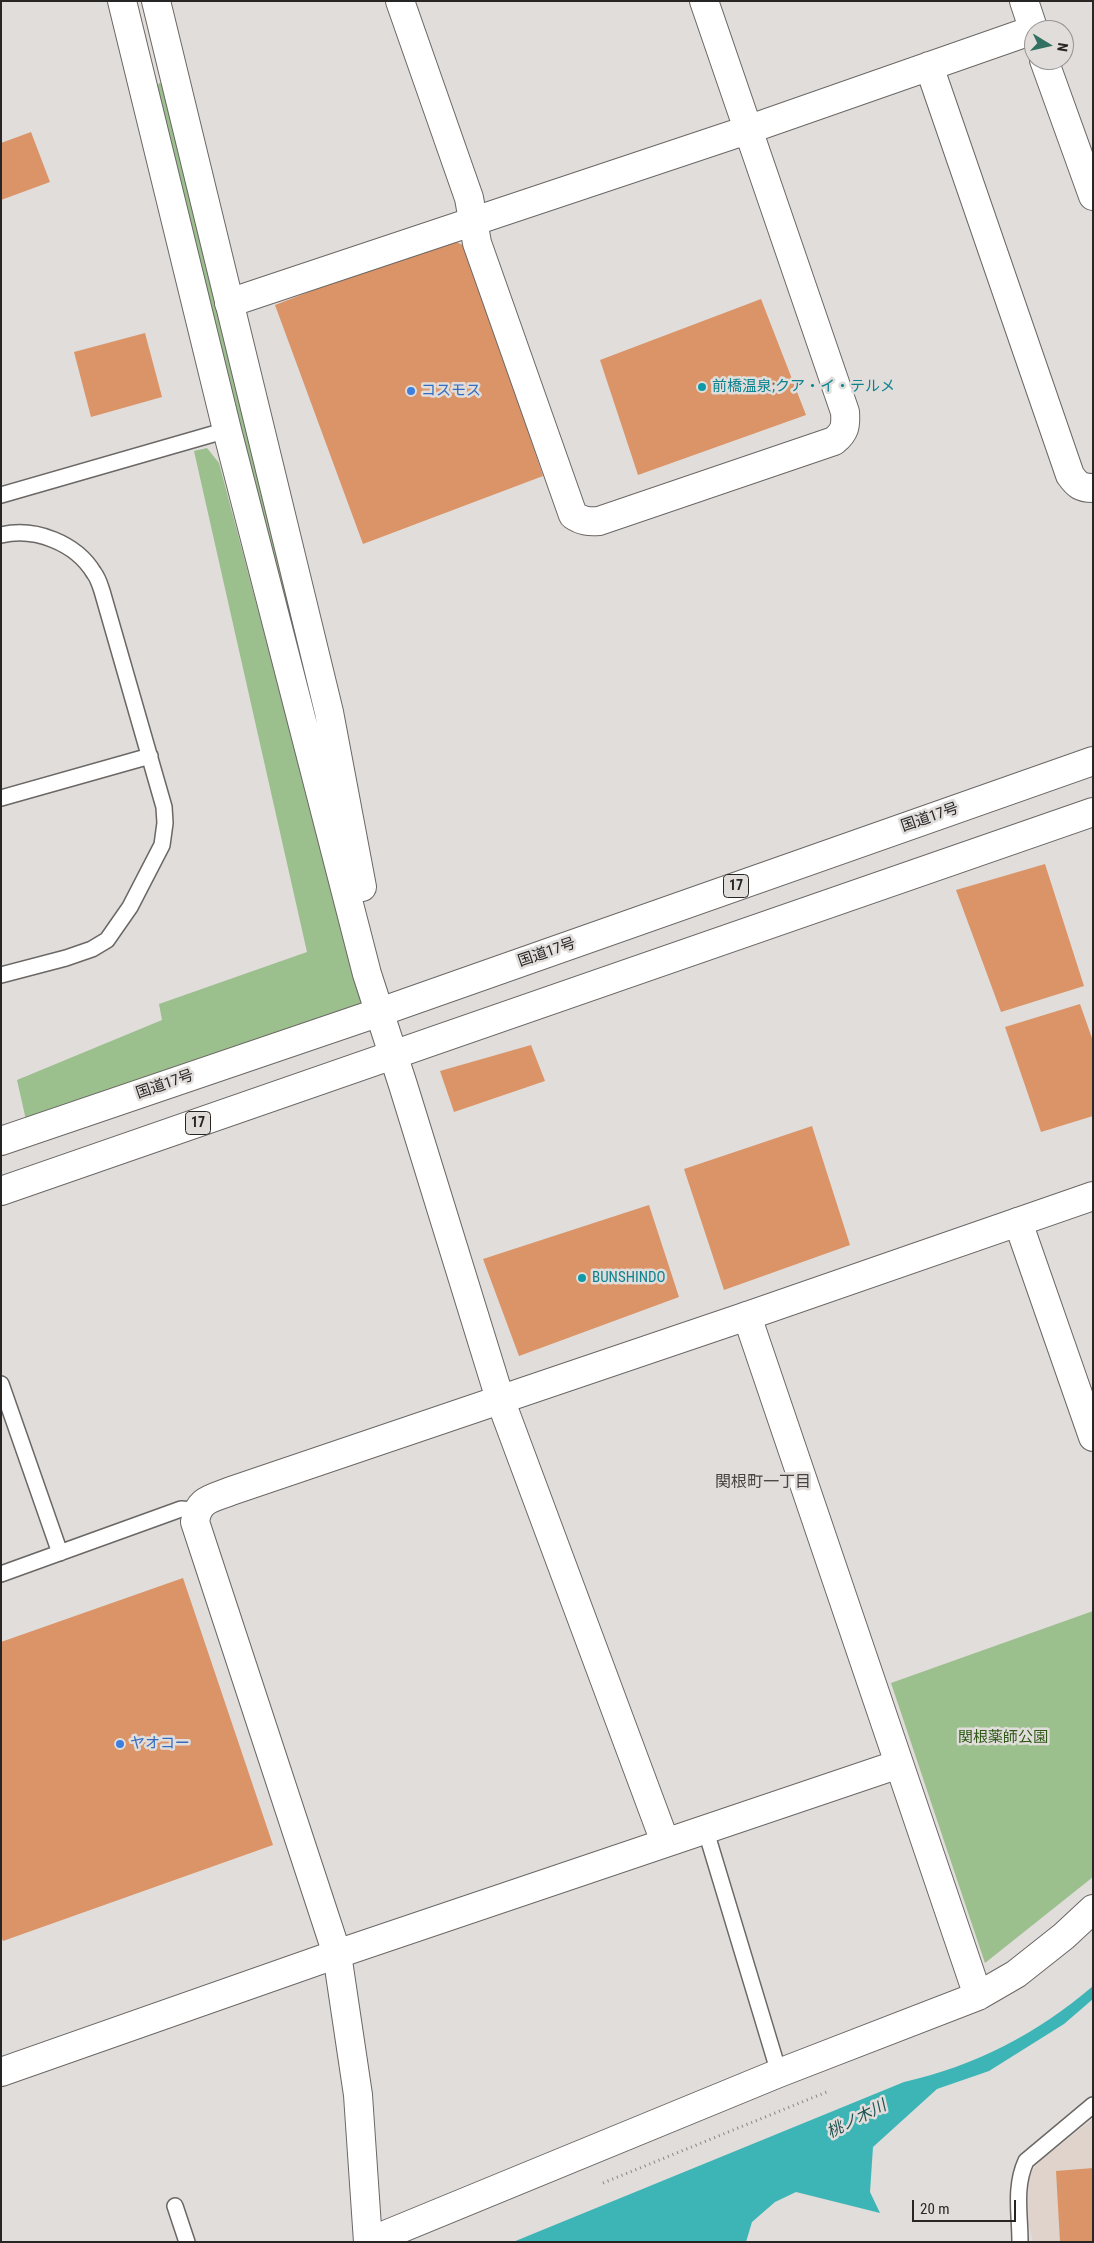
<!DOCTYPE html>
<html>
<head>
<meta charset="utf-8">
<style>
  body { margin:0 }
  #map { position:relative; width:1094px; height:2243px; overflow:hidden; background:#e1dddb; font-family:"Roboto Condensed",sans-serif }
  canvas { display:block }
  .frame { position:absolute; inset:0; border:2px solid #272625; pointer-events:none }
  .north { position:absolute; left:1024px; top:20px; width:50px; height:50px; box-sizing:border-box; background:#e1dddb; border:1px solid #979492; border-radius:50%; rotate:99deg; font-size:14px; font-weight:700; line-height:20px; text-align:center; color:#272625 }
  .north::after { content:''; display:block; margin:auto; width:18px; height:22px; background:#307161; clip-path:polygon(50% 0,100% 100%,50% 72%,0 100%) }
  .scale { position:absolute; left:912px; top:2200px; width:104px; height:22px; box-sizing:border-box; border:2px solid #272625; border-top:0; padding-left:6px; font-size:15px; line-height:18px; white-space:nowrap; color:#272625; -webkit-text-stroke:4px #e1dddb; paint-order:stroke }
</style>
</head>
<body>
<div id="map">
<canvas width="1094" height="2243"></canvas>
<div class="frame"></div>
<div class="north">N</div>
<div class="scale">20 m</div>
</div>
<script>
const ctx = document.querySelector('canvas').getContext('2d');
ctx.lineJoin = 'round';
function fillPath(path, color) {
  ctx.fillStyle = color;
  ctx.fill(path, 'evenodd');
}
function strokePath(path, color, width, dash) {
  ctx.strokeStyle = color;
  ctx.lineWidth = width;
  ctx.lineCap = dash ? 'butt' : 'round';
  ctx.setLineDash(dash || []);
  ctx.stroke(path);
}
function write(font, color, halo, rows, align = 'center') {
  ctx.font = font + ' "Roboto Condensed","Noto Sans JP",sans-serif';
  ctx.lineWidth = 5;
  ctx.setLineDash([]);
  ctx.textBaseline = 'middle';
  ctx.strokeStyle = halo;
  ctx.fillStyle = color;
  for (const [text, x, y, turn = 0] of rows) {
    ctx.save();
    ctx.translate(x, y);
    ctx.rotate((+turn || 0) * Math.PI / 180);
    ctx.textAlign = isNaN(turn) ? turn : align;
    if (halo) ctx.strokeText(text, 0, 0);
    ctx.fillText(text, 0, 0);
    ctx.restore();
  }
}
fillPath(new Path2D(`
  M 1093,2119 L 1093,2242 L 1033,2242 L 1028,2222 L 1029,2174 L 1042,2159 Z`), '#dfd3cc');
fillPath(new Path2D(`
  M 160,83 L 165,87 L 315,703 L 305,707 L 156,86 Z
  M 207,448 L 219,463 L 363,1006 L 26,1120 L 17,1080 L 162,1020 L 159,1004 L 307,952 L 194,451 Z
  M 1093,1611 L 1093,1877 L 985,1963 L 891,1683 Z`), '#9bbf8d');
fillPath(new Path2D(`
  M 1093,1986 L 1093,1999 L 1064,2024 L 989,2071 L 937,2089 L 873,2147 L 870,2192 L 880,2213 L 796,2192 L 775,2202 L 752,2222 L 746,2242 L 513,2242 L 904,2082 C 975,2066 1037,2034 1093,1986 Z`), '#3db5b7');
fillPath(new Path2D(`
  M 31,132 L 50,182 L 1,200 L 1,143 Z
  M 448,238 L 467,247 L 543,476 L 363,544 L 275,305 Z
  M 761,299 L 806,415 L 638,475 L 600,360 Z
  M 145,333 L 162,397 L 91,417 L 74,352 Z
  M 1045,864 L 1084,986 L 1001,1012 L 956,890 Z
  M 1080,1004 L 1093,1041 L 1093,1116 L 1041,1132 L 1005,1027 Z
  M 531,1045 L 545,1081 L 454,1112 L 440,1071 Z
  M 812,1126 L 850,1245 L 724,1290 L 684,1169 Z
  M 649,1205 L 679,1297 L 519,1356 L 483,1259 Z
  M 183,1578 L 273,1845 L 3,1941 L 1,1936 L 1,1642 Z
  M 1093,2168 L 1093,2241 L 1060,2242 L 1056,2171 Z`), '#da9467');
const lane = new Path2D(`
  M 1,495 L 227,430
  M 1,535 C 35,527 76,543 94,573 C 98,578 100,585 102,591 L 164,807 L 165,823 L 162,845 L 130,907 L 107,940 L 92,949 L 66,958 L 1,975
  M 1,798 L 150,756
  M 1,1384 L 60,1553
  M 1,1574 L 181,1509 L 196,1510
  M 705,1828 L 779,2073
  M 175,2206 L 187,2242
  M 1020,2242 C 1020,2214 1014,2187 1026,2161 L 1093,2105`);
const street = new Path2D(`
  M 400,1 L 469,198 L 477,243 L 573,515 C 582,521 589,522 599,521 L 834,441 C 845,432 846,426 845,412 L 704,1
  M 1024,1 L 1034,31
  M 1044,60 L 1093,196
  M 929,66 L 1070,475 C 1077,485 1081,488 1093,488
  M 229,303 L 747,130 L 1033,30
  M 1018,1222 L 1093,1437
  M 747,1316 L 978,1996
  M 500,1399 L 665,1842
  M 1,2072 L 337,1954 L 899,1764
  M 368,2242 L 779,2073 L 978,1996 L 1016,1974 L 1064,1936 L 1093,1909`);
const secondary = new Path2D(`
  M 122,1 L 227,430 L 367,974 L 403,1085 L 500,1399
  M 156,1 L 329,712 L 362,887
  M 368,2242 L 358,2095 L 337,1954 L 195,1522 C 198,1499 211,1499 231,1491 L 747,1316 L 1093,1196`);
const highway = new Path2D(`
  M 1,1141 L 380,1012 L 1093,761
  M 1,1191 L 1093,812`);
strokePath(lane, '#6b6765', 18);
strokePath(street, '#6b6765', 30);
strokePath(secondary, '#6b6765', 30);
strokePath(highway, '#6b6765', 30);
strokePath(new Path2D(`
  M 603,2183 L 829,2091`), '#878583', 3, [1, 4]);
strokePath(lane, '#fff', 15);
strokePath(street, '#fff', 28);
strokePath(secondary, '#fff', 28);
strokePath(highway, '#fff', 28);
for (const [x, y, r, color] of [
  [702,387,5,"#0f9aa8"],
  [411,391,5,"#3f7fe0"],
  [582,1278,5,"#0f9aa8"],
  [120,1744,5,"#3f7fe0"]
]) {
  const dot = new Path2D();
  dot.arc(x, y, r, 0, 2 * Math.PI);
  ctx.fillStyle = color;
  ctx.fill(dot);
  strokePath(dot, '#e1dddb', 2);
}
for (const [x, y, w] of [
  [736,886,25],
  [198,1123,25]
]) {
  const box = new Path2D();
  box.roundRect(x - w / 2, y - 11.5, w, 23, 4);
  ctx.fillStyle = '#e1dddb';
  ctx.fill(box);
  strokePath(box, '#272625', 1);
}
write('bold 14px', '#272625', null, [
  ["17",736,886],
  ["17",198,1123]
]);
write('15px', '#0d838f', '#e1dddb', [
  ["前橋温泉;クア・イ・テルメ",712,387],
  ["BUNSHINDO",592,1278]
], 'left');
write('15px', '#366cbe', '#e1dddb', [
  ["コスモス",421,391],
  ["ヤオコー",130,1744]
], 'left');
write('15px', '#272625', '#e1dddb', [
  ["国道17号",930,818,-19],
  ["国道17号",547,953,-19],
  ["国道17号",165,1085,-19]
]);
write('15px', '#2d5815', '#e1dddb', [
  ["関根薬師公園",1003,1738]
]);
write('16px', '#464341', '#e1dddb', [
  ["関根町一丁目",763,1483]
]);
write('italic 16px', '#1f5252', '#e1dddb', [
  ["桃ノ木川",857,2120,-27]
]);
</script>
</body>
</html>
